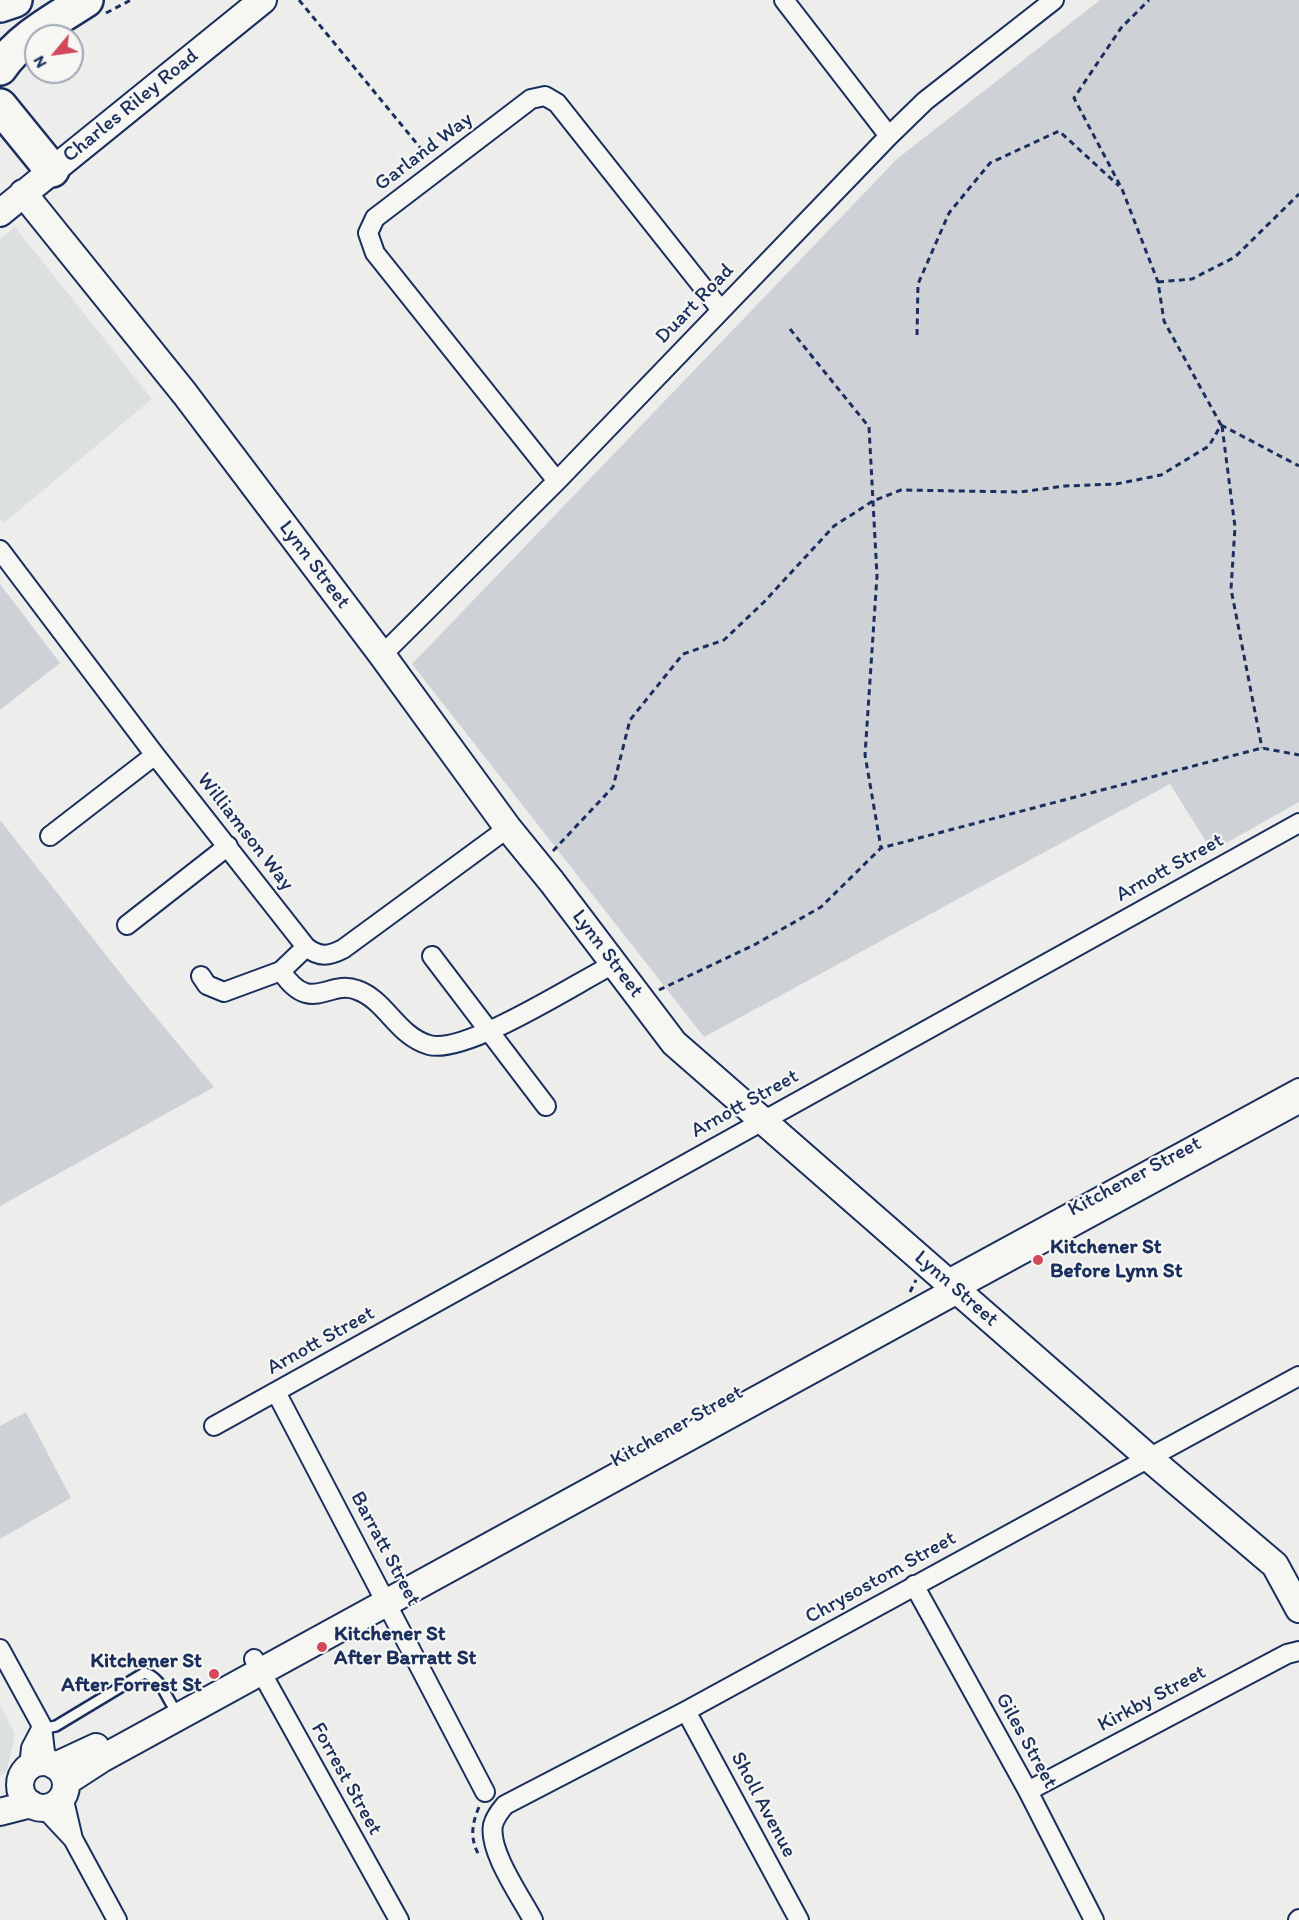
<!DOCTYPE html>
<html>
<head>
<meta charset="utf-8">
<style>
  body { margin:0 }
  #map { position:relative; width:1299px; height:1920px; overflow:hidden; background:#edeeec; font-family:Itim,sans-serif }
  canvas { display:block }
  .north { position:absolute; left:24px; top:24px; width:60px; height:60px; box-sizing:border-box; background:#f6f6f2; border:2px solid #9ea6b7; border-radius:50%; rotate:241deg; font-size:16px; font-weight:700; line-height:24px; text-align:center; color:#1b2f5e }
  .north::after { content:''; display:block; margin:auto; width:21px; height:27px; background:#d1495b; clip-path:polygon(50% 0,100% 100%,50% 72%,0 100%) }
</style>
</head>
<body>
<div id="map">
<canvas width="1299" height="1920"></canvas>
<div class="north">N</div>
</div>
<script>
const ctx = document.querySelector('canvas').getContext('2d');
ctx.lineJoin = 'round';
function fillPath(path, color) {
  ctx.fillStyle = color;
  ctx.fill(path, 'evenodd');
}
function strokePath(path, color, width, dash) {
  ctx.strokeStyle = color;
  ctx.lineWidth = width;
  ctx.lineCap = dash ? 'butt' : 'round';
  ctx.setLineDash(dash || []);
  ctx.stroke(path);
}
function write(font, color, halo, rows, align = 'center') {
  ctx.font = font + ' Itim,sans-serif';
  ctx.lineWidth = 4.5;
  ctx.setLineDash([]);
  ctx.textBaseline = 'middle';
  ctx.strokeStyle = halo;
  ctx.fillStyle = color;
  for (const [text, x, y, turn = 0] of rows) {
    ctx.save();
    ctx.translate(x, y);
    ctx.rotate((+turn || 0) * Math.PI / 180);
    ctx.textAlign = isNaN(turn) ? turn : align;
    if (halo) ctx.strokeText(text, 0, 0);
    ctx.fillText(text, 0, 0);
    ctx.restore();
  }
}
fillPath(new Path2D(`
  M 15,227 L 152,399 L 4,523 L 0,518 L 0,239 Z
  M 0,1704 L 15,1734 L 7,1771 L 0,1776 Z`), '#dde0e1');
fillPath(new Path2D(`
  M 1100,0 L 1299,0 L 1299,802 L 1212,851 L 1170,784 L 704,1037 L 412,664 L 897,159 Z
  M 0,584 L 60,663 L 0,710 Z
  M 0,820 L 135,992 L 214,1087 L 0,1206 Z
  M 26,1412 L 71,1498 L 0,1539 L 0,1426 Z`), '#ced2d7');
const lane = new Path2D(`
  M 41,1729 L 56,1726 L 144,1673 C 159,1676 165,1694 172,1705`);
const street = new Path2D(`
  M 784,0 L 889,136
  M 557,481 L 375,253 L 368,233 L 375,218 L 531,99 L 545,96 L 557,103 L 721,310
  M 0,550 L 155,755 L 306,947 C 320,958 329,956 343,949 L 508,828
  M 382,655 L 557,481 L 889,136 L 925,101 L 1054,0
  M 50,836 L 155,755
  M 127,925 L 228,846
  M 432,956 L 546,1106
  M 281,971 C 311,1016 328,979 357,990 C 386,1000 397,1036 429,1045 C 466,1055 576,983 614,964
  M 201,976 L 207,985 L 224,992 L 281,971 L 306,947
  M 946,1280 L 1299,1088
  M 957,1290 L 1299,1104
  M 276,1392 L 485,1792
  M 214,1426 L 1299,823
  M 914,1585 L 1028,1791 L 1094,1920
  M 0,1649 L 42,1726 L 45,1752 L 50,1763
  M 254,1659 L 399,1920
  M 686,1711 L 799,1920
  M 29,1767 L 31,1748 L 41,1729
  M 1028,1791 L 1287,1654 L 1299,1651
  M 63,1796 L 73,1839
  M 44,1808 L 73,1839 L 117,1920
  M 533,1920 C 521,1897 488,1851 493,1825 C 495,1817 500,1811 505,1805 L 686,1711 L 1299,1376
  M 1298,1920 L 1299,1919`);
const secondary = new Path2D(`
  M 23,193 L 185,394 L 382,655 L 508,828 L 552,882 L 674,1043 L 1149,1458 L 1275,1565 L 1299,1609
  M 0,213 L 263,0
  M20 1785a23 23 0 1 1 46 0a23 23 0 1 1-46 0Z
  M 55,1766 L 96,1747
  M 66,1782 L 103,1758 L 957,1290
  M 0,1812 L 31,1804`);
const highway = new Path2D(`
  M 0,5 L 15,0
  M 0,68 C 20,38 57,19 86,0
  M 0,106 L 52,170`);
strokePath(lane, '#1b2f5e', 14);
strokePath(street, '#1b2f5e', 22);
strokePath(secondary, '#1b2f5e', 30);
strokePath(highway, '#1b2f5e', 38);
strokePath(new Path2D(`
  M 299,0 L 427,156
  M 106,13 L 131,0
  M 1158,282 L 1192,279 L 1235,257 L 1299,194
  M 790,329 L 869,427 L 877,576 L 865,755 L 881,848
  M 917,335 L 918,284 L 949,213 L 990,163 L 1059,131 L 1119,186
  M 1221,425 L 1299,466
  M 1222,426 L 1235,527 L 1231,589 L 1262,748
  M 553,851 L 613,787 L 630,720 L 683,654 L 724,640 L 764,602 L 834,526 L 873,501 L 901,490 L 1020,492 L 1065,486 L 1116,484 L 1161,475 L 1209,446 L 1221,425 L 1164,321 L 1158,282 L 1122,189 L 1074,98 L 1121,28 L 1149,0
  M 659,990 L 754,945 L 821,907 L 881,848 L 1262,748 L 1299,755
  M 910,1292 L 916,1280
  M 479,1807 C 471,1826 470,1840 480,1857`), '#1b2f5e', 3, [6, 4.5]);
strokePath(lane, '#f6f6f2', 9);
strokePath(street, '#f6f6f2', 18);
strokePath(secondary, '#f6f6f2', 26);
strokePath(highway, '#f6f6f2', 33);
for (const [x, y, r, color] of [
  [1038,1260,6,"#d1495b"],
  [322,1647,6,"#d1495b"],
  [214,1674,6,"#d1495b"]
]) {
  const dot = new Path2D();
  dot.arc(x, y, r, 0, 2 * Math.PI);
  ctx.fillStyle = color;
  ctx.fill(dot);
  strokePath(dot, '#f6f6f2', 2);
}
write('21px', '#1b2f5e', '#f6f6f2', [
  ["Charles Riley Road",131,106,-39],
  ["Garland Way",424,152,-37],
  ["Duart Road",695,304,-46],
  ["Lynn Street",314,565,53],
  ["Williamson Way",245,832,52],
  ["Arnott Street",1170,868,-29],
  ["Lynn Street",607,954,53],
  ["Arnott Street",745,1104,-29],
  ["Kitchener Street",1135,1177,-28],
  ["Lynn Street",956,1289,41],
  ["Arnott Street",321,1341,-29],
  ["Kitchener Street",677,1427,-29],
  ["Barratt Street",385,1549,62],
  ["Chrysostom Street",881,1578,-29],
  ["Kirkby Street",1152,1699,-28],
  ["Giles Street",1026,1741,61],
  ["Forrest Street",346,1779,61],
  ["Sholl Avenue",763,1805,62]
]);
write('bold 21px', '#1b2f5e', '#f6f6f2', [
  ["Kitchener St",1050,1248],
  ["Before Lynn St",1050,1272],
  ["Kitchener St",334,1635],
  ["After Barratt St",334,1659],
  ["Kitchener St",202,1662,"right"],
  ["After Forrest St",202,1686,"right"]
], 'left');
</script>
</body>
</html>
